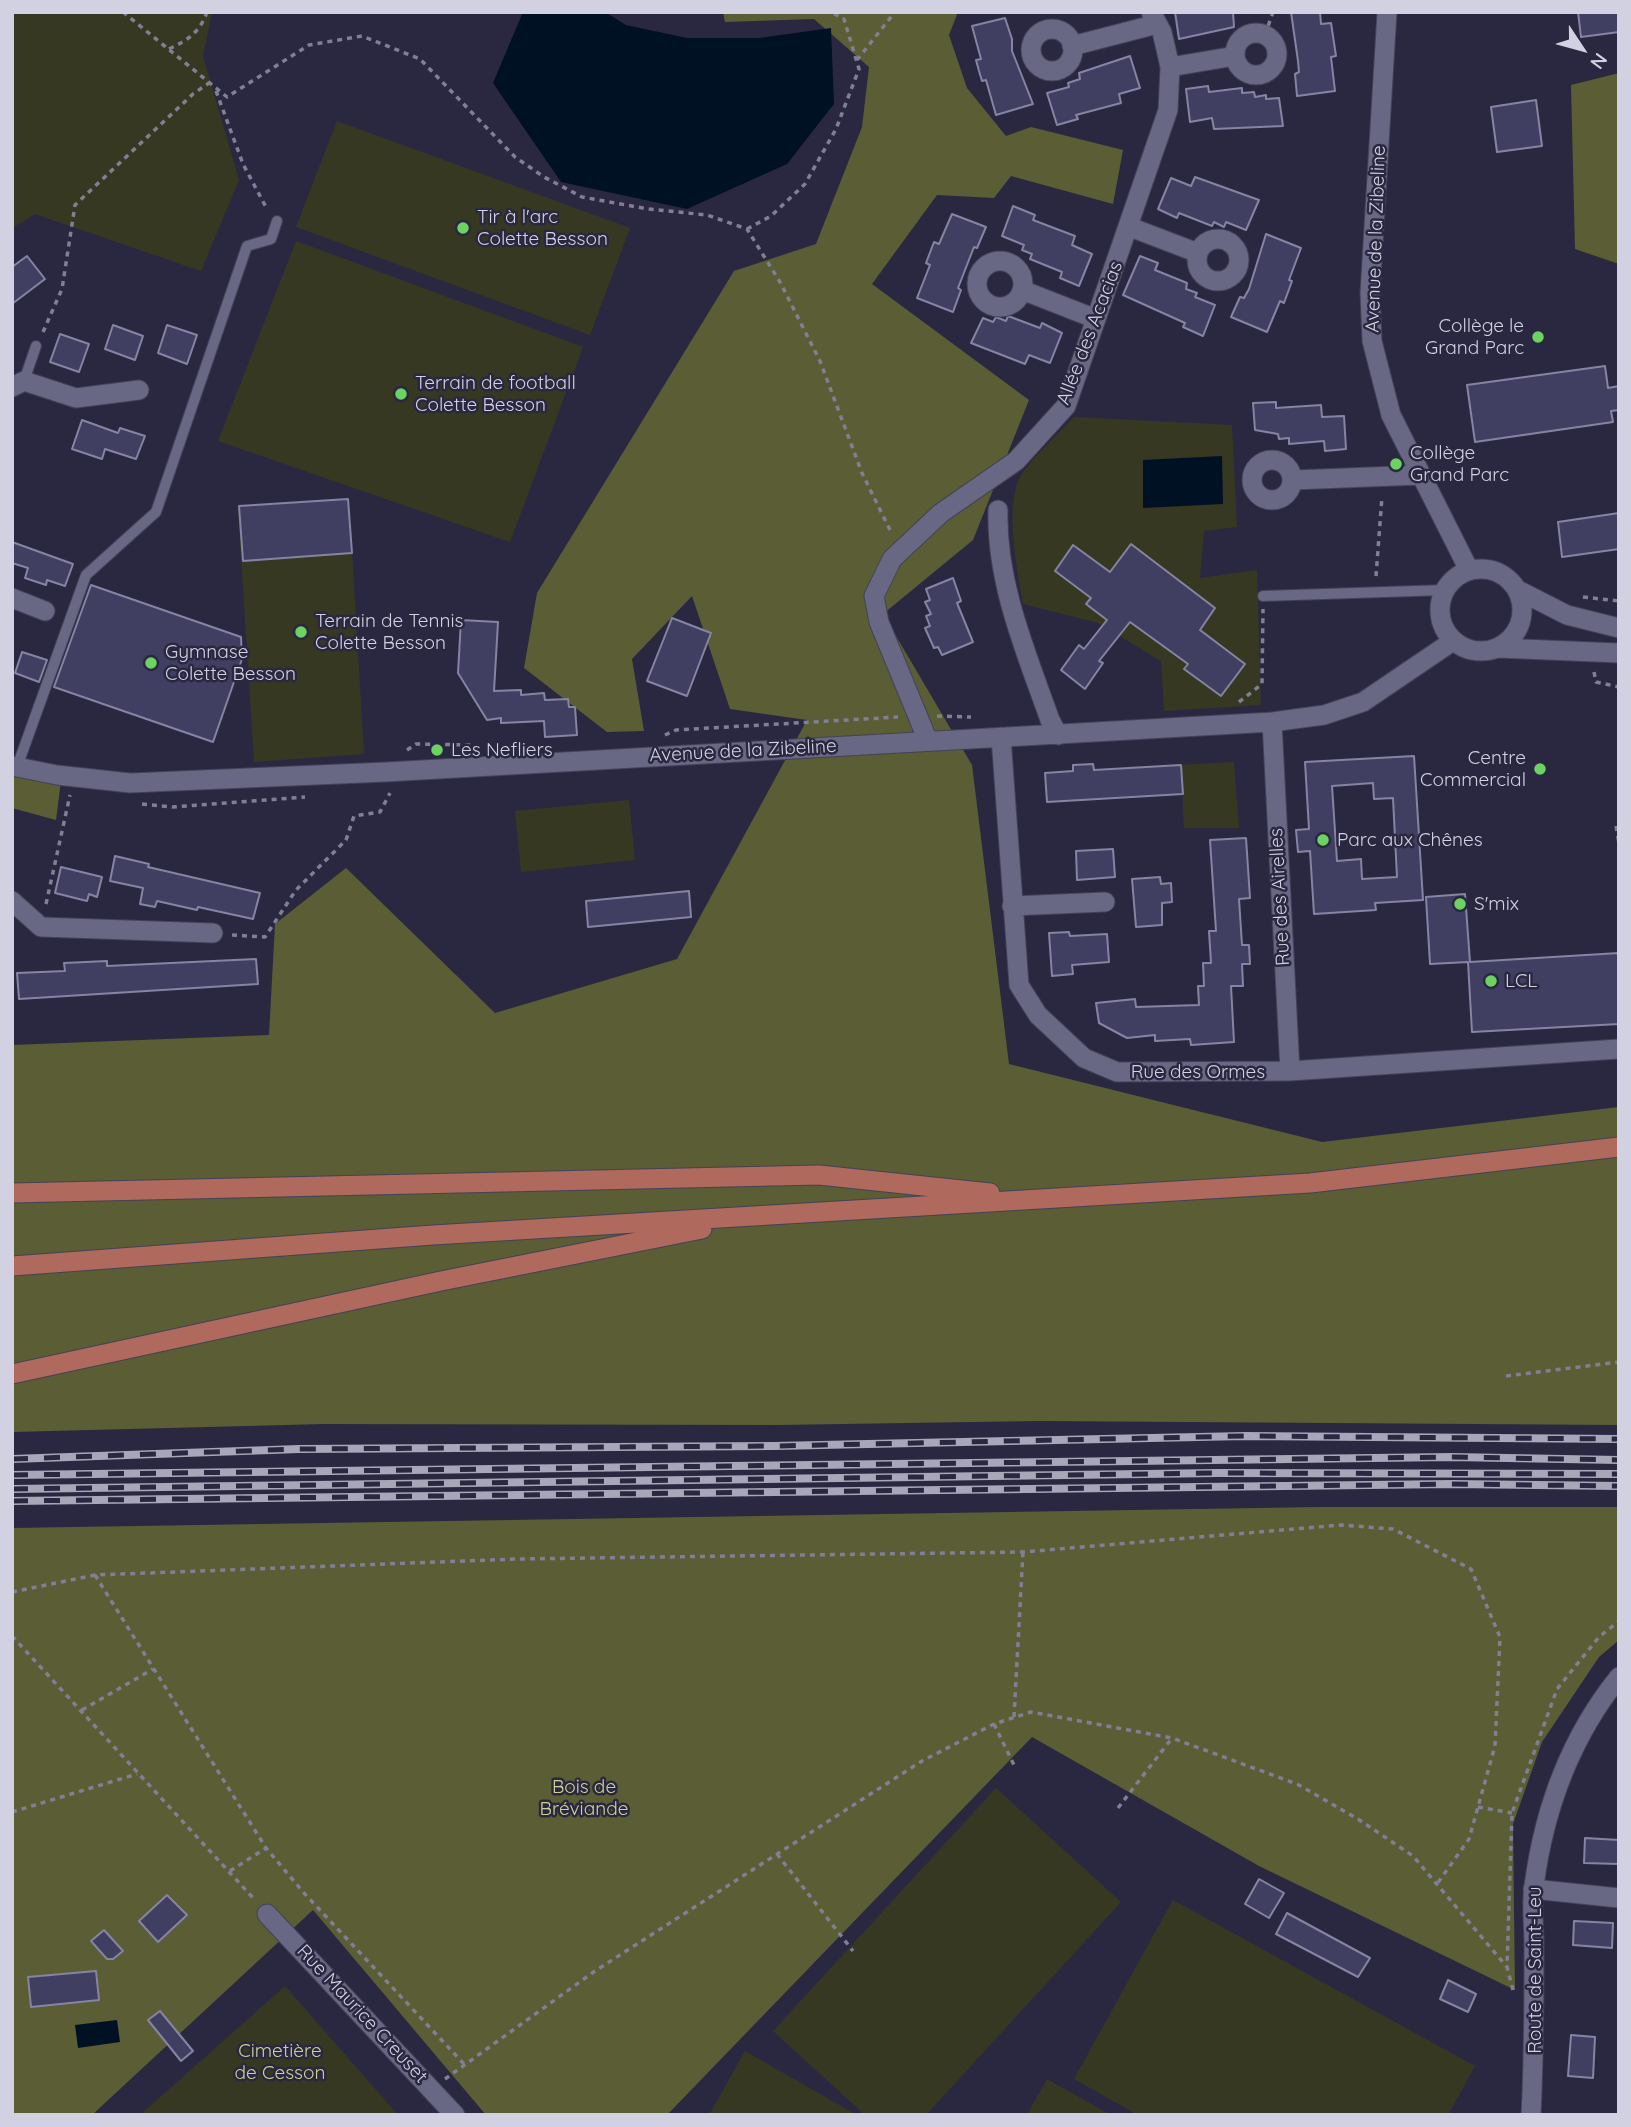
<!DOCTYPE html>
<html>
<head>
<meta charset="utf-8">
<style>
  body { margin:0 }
  #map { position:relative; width:1631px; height:2127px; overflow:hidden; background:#2a2841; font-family:Quicksand,sans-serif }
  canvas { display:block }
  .frame { position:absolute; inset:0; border:14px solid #d1d1e1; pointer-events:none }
  .north { position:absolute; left:1547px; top:14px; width:70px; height:70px; -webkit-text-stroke:5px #2a2841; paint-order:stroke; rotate:126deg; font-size:19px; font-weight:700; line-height:28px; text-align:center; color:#d1d1e1 }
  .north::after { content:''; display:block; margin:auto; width:24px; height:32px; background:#d1d1e1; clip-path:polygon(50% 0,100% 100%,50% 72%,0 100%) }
</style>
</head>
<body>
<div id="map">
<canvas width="1631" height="2127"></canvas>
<div class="frame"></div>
<div class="north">N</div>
</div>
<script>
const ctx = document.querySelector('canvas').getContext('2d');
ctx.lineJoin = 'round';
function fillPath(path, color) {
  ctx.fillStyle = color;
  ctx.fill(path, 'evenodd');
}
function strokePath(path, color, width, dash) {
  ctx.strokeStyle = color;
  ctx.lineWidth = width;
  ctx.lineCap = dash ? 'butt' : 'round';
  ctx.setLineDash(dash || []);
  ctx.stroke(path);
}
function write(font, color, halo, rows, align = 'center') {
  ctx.font = font + ' Quicksand,sans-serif';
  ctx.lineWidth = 5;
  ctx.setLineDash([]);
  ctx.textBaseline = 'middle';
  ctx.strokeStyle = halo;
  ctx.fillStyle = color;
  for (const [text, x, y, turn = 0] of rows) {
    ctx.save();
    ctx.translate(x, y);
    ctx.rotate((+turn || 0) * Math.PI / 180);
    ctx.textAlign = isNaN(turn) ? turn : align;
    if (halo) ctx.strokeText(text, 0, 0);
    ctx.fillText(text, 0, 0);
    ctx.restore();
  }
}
fillPath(new Path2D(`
  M 12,12 L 212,12 L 203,56 L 239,180 L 201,271 L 35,214 L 12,228 Z
  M 337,121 L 630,228 L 590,335 L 296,227 Z
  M 296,241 L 583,347 L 510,542 L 218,441 Z
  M 1074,417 L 1232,425 L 1237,527 L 1204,531 L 1200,578 L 1257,570 L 1261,705 L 1164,711 L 1161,661 L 1098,623 L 1023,604 C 1017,572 1005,509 1019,479 C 1028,462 1060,432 1074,417 Z
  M 349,502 L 364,754 L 254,762 L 238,509 Z
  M 1234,762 L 1239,828 L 1184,828 L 1181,765 Z
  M 629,800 L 635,860 L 521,872 L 515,811 Z
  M 996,1788 L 1121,1902 L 926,2115 L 865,2115 L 773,2031 Z
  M 1173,1900 L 1475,2066 L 1448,2115 L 1138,2115 L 1074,2079 Z
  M 285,1986 L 398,2115 L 140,2115 Z
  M 745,2051 L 857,2115 L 709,2115 Z
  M 1047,2079 L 1111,2115 L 1027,2115 Z`), '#373822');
fillPath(new Path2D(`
  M 723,12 L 958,12 L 949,35 L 967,88 L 1006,136 L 1031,127 L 1123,150 L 1113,204 L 1011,176 L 994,198 L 937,195 L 872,284 L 1029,400 L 973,540 L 883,614 L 972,765 L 1009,1064 L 1322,1142 L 1619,1107 L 1619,1425 L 1039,1421 L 777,1425 L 324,1424 L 12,1432 L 12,1045 L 269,1035 L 275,924 L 346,868 L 495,1013 L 677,959 L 807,720 L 730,709 L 692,596 L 632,659 L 644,731 L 607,732 L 524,668 L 537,593 L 734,271 L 816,244 L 862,127 L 869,67 L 814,19 L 725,22 Z
  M 1619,73 L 1619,264 L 1575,249 L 1571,85 Z
  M 12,774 L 61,781 L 56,820 L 12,808 Z
  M 1320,1507 L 1619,1507 L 1619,1640 L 1599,1657 L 1542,1742 L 1513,1824 L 1515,1990 L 1259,1866 L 1032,1737 L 667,2115 L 486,2115 L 313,1910 L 92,2115 L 12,2115 L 12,1528 Z`), '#5b5d35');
fillPath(new Path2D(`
  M 523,12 L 605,12 L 626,25 L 687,38 L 759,38 L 831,28 L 834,104 L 787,164 L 687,209 L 561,182 L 493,83 Z
  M 1222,456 L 1223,504 L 1143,508 L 1143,460 Z
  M 117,2020 L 120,2042 L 78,2048 L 75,2025 Z`), '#001123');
const building = new Path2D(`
  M 1175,12 L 1233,12 L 1234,27 L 1179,39 Z
  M 1291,12 L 1320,12 L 1321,24 L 1331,23 L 1336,56 L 1331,57 L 1335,91 L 1297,96 L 1295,74 L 1299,72 L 1298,61 Z
  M 1578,12 L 1619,12 L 1619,32 L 1581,37 Z
  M 1005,18 L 1012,39 L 1012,51 L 1033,104 L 996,115 L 986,80 L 982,81 L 979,71 L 976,60 L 981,59 L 972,26 Z
  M 1130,56 L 1140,88 L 1119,94 L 1121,103 L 1076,115 L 1078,119 L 1057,125 L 1047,93 L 1069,87 L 1068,83 L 1080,79 L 1079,73 Z
  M 1208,86 L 1209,92 L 1242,88 L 1242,93 L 1254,92 L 1255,97 L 1266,95 L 1266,99 L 1279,98 L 1283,126 L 1214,129 L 1212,118 L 1190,122 L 1186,89 Z
  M 1536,100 L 1542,146 L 1497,152 L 1491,107 Z
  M 1195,177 L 1259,200 L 1246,230 L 1226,222 L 1224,227 L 1214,222 L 1212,226 L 1179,213 L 1177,218 L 1158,209 L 1171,178 L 1191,186 Z
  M 1013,206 L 1035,215 L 1033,220 L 1075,236 L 1072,245 L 1092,254 L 1079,286 L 1060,278 L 1062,272 L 1030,259 L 1032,254 L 1022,250 L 1024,245 L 1002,236 Z
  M 952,214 L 986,227 L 977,248 L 974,247 L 958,288 L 961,290 L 953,312 L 917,298 L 930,265 L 926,263 L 934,242 L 939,244 Z
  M 1266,234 L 1301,248 L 1289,280 L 1292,281 L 1284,303 L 1280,301 L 1267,332 L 1231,317 L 1240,297 L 1244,298 L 1249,289 Z
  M 27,256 L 45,279 L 12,304 L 12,267 Z
  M 1140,256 L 1158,263 L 1155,270 L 1187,283 L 1186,289 L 1197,293 L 1195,297 L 1215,305 L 1203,336 L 1183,327 L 1185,323 L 1123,295 Z
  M 1008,316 L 1040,328 L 1042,323 L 1062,333 L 1050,363 L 1029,355 L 1025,364 L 971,343 L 983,318 L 993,322 L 996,317 L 1006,321 Z
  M 113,325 L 143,336 L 135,360 L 105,349 Z
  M 167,325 L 197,335 L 187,364 L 158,353 Z
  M 60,334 L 89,344 L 79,372 L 50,362 Z
  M 1605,366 L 1608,388 L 1619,386 L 1619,410 L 1611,411 L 1613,422 L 1475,442 L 1467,385 Z
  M 1276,402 L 1276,408 L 1321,405 L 1322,417 L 1344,416 L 1346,449 L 1325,451 L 1324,441 L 1289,444 L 1289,438 L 1279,439 L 1278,434 L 1255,430 L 1253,403 Z
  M 82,420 L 118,433 L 120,428 L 145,436 L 136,459 L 105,449 L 102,459 L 72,449 Z
  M 348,499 L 352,553 L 243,561 L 239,506 Z
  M 1619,513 L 1619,549 L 1562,557 L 1558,522 Z
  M 12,542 L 73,564 L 65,586 L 47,580 L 46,585 L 25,578 L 28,568 L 12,563 Z
  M 1131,544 L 1215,608 L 1200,630 L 1245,664 L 1221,696 L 1184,669 L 1188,664 L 1130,622 L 1099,661 L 1103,663 L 1085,689 L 1061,670 L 1079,645 L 1084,649 L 1107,620 L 1086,604 L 1091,598 L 1055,571 L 1073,545 L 1110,572 Z
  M 953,578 L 961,601 L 957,603 L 973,642 L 942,655 L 938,647 L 934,648 L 925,628 L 930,626 L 926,616 L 931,614 L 925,602 L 930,600 L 926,589 Z
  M 91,585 L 241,637 L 242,659 L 213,742 L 54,687 Z
  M 672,618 L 711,633 L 687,696 L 647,681 Z
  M 461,620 L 498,622 L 494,691 L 521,690 L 521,695 L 544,693 L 545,700 L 568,699 L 569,707 L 575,707 L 577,735 L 545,737 L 544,721 L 501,723 L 501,718 L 487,720 L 458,673 Z
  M 22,652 L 47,660 L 39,682 L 15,673 Z
  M 1414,756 L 1423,900 L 1375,903 L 1376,910 L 1314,914 L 1310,851 L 1298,852 L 1296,830 L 1309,829 L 1305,762 ZM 1373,783 L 1374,799 L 1393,798 L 1397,877 L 1362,879 L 1361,859 L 1337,861 L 1332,786 Z
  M 1093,764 L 1094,770 L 1181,765 L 1183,794 L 1047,802 L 1045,773 L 1073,771 L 1073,765 Z
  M 1246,838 L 1250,898 L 1239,899 L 1242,945 L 1249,945 L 1250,964 L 1242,964 L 1243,986 L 1231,986 L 1234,1042 L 1191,1045 L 1190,1039 L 1155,1041 L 1155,1035 L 1127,1038 L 1099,1023 L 1096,1003 L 1135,999 L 1136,1007 L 1199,1005 L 1198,986 L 1204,986 L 1203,963 L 1211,963 L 1209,931 L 1216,931 L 1210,840 Z
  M 1113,849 L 1115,877 L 1077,880 L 1076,851 Z
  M 115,856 L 149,864 L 148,867 L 260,893 L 253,919 L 198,907 L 197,910 L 157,901 L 155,907 L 140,904 L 143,888 L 110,881 Z
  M 61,867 L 102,877 L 97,897 L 89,894 L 87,901 L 55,893 Z
  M 1160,877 L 1161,884 L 1171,883 L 1172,902 L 1162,903 L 1162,925 L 1136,927 L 1132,879 Z
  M 689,891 L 691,917 L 588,927 L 586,901 Z
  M 1465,894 L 1470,962 L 1619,953 L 1619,1024 L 1472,1032 L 1468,962 L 1430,964 L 1426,897 Z
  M 1069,932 L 1070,936 L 1107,934 L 1109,962 L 1072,965 L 1073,974 L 1052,976 L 1049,933 Z
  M 256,959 L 258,984 L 19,999 L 17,973 L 65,971 L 64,963 L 107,961 L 107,966 Z
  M 1585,1838 L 1619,1840 L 1619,1864 L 1584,1863 Z
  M 1259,1879 L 1284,1893 L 1269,1918 L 1245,1904 Z
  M 167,1895 L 187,1915 L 158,1942 L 139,1921 Z
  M 1287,1913 L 1370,1958 L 1358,1977 L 1276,1934 Z
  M 1574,1921 L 1613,1923 L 1612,1948 L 1573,1945 Z
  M 104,1930 L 123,1951 L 113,1959 L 107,1959 L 91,1941 Z
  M 96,1971 L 99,2000 L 31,2007 L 28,1977 Z
  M 1448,1980 L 1476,1994 L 1468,2012 L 1440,1999 Z
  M 160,2011 L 193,2051 L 181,2061 L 148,2020 Z
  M 1571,2035 L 1595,2037 L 1593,2078 L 1568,2076 Z`);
fillPath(building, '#413f61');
strokePath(building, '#8584a2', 2);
const service = new Path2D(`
  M 24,381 L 36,346
  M 1263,596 L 1445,590
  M 17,767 L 86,575 L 156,512 L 247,246 L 271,239 L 277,221`);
const minor = new Path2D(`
  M 1387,12 L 1370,293 L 1372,341 L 1391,415 L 1469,570
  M1031 50a21 21 0 1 1 42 0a21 21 0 1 1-42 0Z
  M1235 54a21 21 0 1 1 42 0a21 21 0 1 1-42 0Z
  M 1072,46 L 1157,24
  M 1170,67 L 1235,56
  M 1130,227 L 1198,253
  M1197 260a21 21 0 1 1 42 0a21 21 0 1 1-42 0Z
  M977 284a23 23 0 1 1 46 0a23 23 0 1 1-46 0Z
  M 1022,290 L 1096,319
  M 12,387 L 24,381 L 76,398 L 139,390
  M1252 480a20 20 0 1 1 40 0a20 20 0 1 1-40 0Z
  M 1293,480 L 1421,475
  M 998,510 C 996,583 1026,652 1050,720 L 1058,735
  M1440 610a41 41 0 1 1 82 0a41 41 0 1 1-82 0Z
  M 1518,590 L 1567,615 L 1619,628
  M 12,598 L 45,611
  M 1498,648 L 1619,653
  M 1272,722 L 1290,1071
  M 1001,737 L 1019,985 L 1038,1015 L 1084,1058 L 1117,1072 L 1290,1071 L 1619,1049
  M 928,741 L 879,622 L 874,596 L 892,559 L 941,513 L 1016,461 L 1066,406 L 1168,110 L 1170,67 L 1162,32 L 1151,12
  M 12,766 L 57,775 L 130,783 L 386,772 L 1272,722 L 1324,715 L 1363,702 L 1453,641
  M 12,901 L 41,927 L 213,933
  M 1012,906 L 1105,902
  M 1533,1889 L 1619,1898
  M 267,1914 L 455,2115`);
const tertiary = new Path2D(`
  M 1531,2115 C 1534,2058 1534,2002 1534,1945 C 1534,1926 1531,1905 1534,1886 C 1544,1809 1570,1738 1619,1677`);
const primary = new Path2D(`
  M 12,1193 L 819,1175 L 990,1193
  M 12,1266 L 433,1235 L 1310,1183 L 1619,1147
  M 12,1374 L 441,1281 L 702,1229`);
strokePath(service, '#444257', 12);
strokePath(minor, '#444257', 21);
strokePath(tertiary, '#444257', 21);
strokePath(primary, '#444257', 21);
strokePath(new Path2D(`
  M 123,12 L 227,97 L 309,45 L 362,36 L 420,59 L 515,157 L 544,177 L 582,197 L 648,209 L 707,215 L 747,229 L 780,282 L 820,361 L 862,473 L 892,534
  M 1265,35 L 1273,12
  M 169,49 C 188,40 200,32 207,12
  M 857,60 L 895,12
  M 216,91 L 243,164 L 267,209
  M 747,229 L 771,216 L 805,184 L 836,129 L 859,69 L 844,19 L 831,12
  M 43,332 L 62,289 L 75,205 L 193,94 L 209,83
  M 1376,576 L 1382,497
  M 1583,597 L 1619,601
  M 1594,672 L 1596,682 L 1619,687
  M 1239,702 L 1262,684 L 1263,609
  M 937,716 L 971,717
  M 665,735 L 676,730 L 898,717
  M 407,750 L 416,744 L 471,745
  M 142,804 L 172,807 L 305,797
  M 1616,826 L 1619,843
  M 46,904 L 70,795
  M 232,935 L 265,937 L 296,890 L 346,840 L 354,816 L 380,812 L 390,793
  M 1506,1376 L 1619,1362
  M 95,1575 L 266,1848 L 304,1893 L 464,2064
  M 12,1592 L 95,1575 L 517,1559 L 1023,1552 L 1341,1525 L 1393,1529 L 1471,1569 L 1500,1637 L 1495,1746 L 1469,1839 L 1437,1884
  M 12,1636 L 255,1900
  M 82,1710 L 153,1669
  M 1014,1717 L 1023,1552
  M 994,1724 L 1014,1765
  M 1478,1807 L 1512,1813
  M 1118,1808 L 1172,1738
  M 12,1812 L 137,1774
  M 777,1854 L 853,1951
  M 230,1871 L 266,1848
  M 1513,1990 L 1507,1967 L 1512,1813 L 1557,1689 L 1599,1637 L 1619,1621
  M 445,2079 L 595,1971 L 922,1761 L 994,1724 L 1031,1712 L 1172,1738 L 1297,1784 L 1358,1819 L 1413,1856 L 1507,1967`), '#807f94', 3.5, [5, 5]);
strokePath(service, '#686784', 10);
strokePath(minor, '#686784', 19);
strokePath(tertiary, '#686784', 19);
strokePath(primary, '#af695d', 19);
const rail = new Path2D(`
  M 12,1459 L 299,1449 L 774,1446 L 1245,1436 L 1619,1439
  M 12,1475 L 1452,1457 L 1619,1460
  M 12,1489 L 1218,1473 L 1619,1474
  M 12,1501 L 1453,1484 L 1619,1486`);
strokePath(rail, '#a7a7b9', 8);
strokePath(rail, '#2a2841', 5, [16]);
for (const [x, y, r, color] of [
  [463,228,7,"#6cd362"],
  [1538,337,7,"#6cd362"],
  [401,394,7,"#6cd362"],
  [1396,464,7,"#6cd362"],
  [301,632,7,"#6cd362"],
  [151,663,7,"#6cd362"],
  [437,750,7,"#6cd362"],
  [1540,769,7,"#6cd362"],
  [1323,840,7,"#6cd362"],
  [1460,904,7,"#6cd362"],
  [1491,981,7,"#6cd362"]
]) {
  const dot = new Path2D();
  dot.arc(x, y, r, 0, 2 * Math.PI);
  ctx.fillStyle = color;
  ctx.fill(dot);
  strokePath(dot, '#2a2841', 2.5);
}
write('19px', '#d1d1e1', '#2a2841', [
  ["Tir à l'arc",477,217],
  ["Colette Besson",477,239],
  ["Collège le",1524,326,"right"],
  ["Grand Parc",1524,348,"right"],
  ["Terrain de football",415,383],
  ["Colette Besson",415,405],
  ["Collège",1410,453],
  ["Grand Parc",1410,475],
  ["Terrain de Tennis",315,621],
  ["Colette Besson",315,643],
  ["Gymnase",165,652],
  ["Colette Besson",165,674],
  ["Les Nefliers",451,750],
  ["Centre",1526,758,"right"],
  ["Commercial",1526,780,"right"],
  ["Parc aux Chênes",1337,840],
  ["S'mix",1474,904],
  ["LCL",1505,981]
], 'left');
write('19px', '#d1d1e1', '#2a2841', [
  ["Avenue de la Zibeline",1376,239,-88],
  ["Allée des Acacias",1090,333,-69],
  ["Avenue de la Zibeline",743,751,-3],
  ["Rue des Airelles",1280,897,-93],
  ["Rue des Ormes",1198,1072],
  ["Route de Saint-Leu",1535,1970,-90],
  ["Rue Maurice Creuset",362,2014,47]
]);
write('19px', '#ced28e', '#2a2841', [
  ["Bois de",584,1787],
  ["Bréviande",584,1809],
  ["Cimetière",280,2051],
  ["de Cesson",280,2073]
]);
</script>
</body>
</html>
